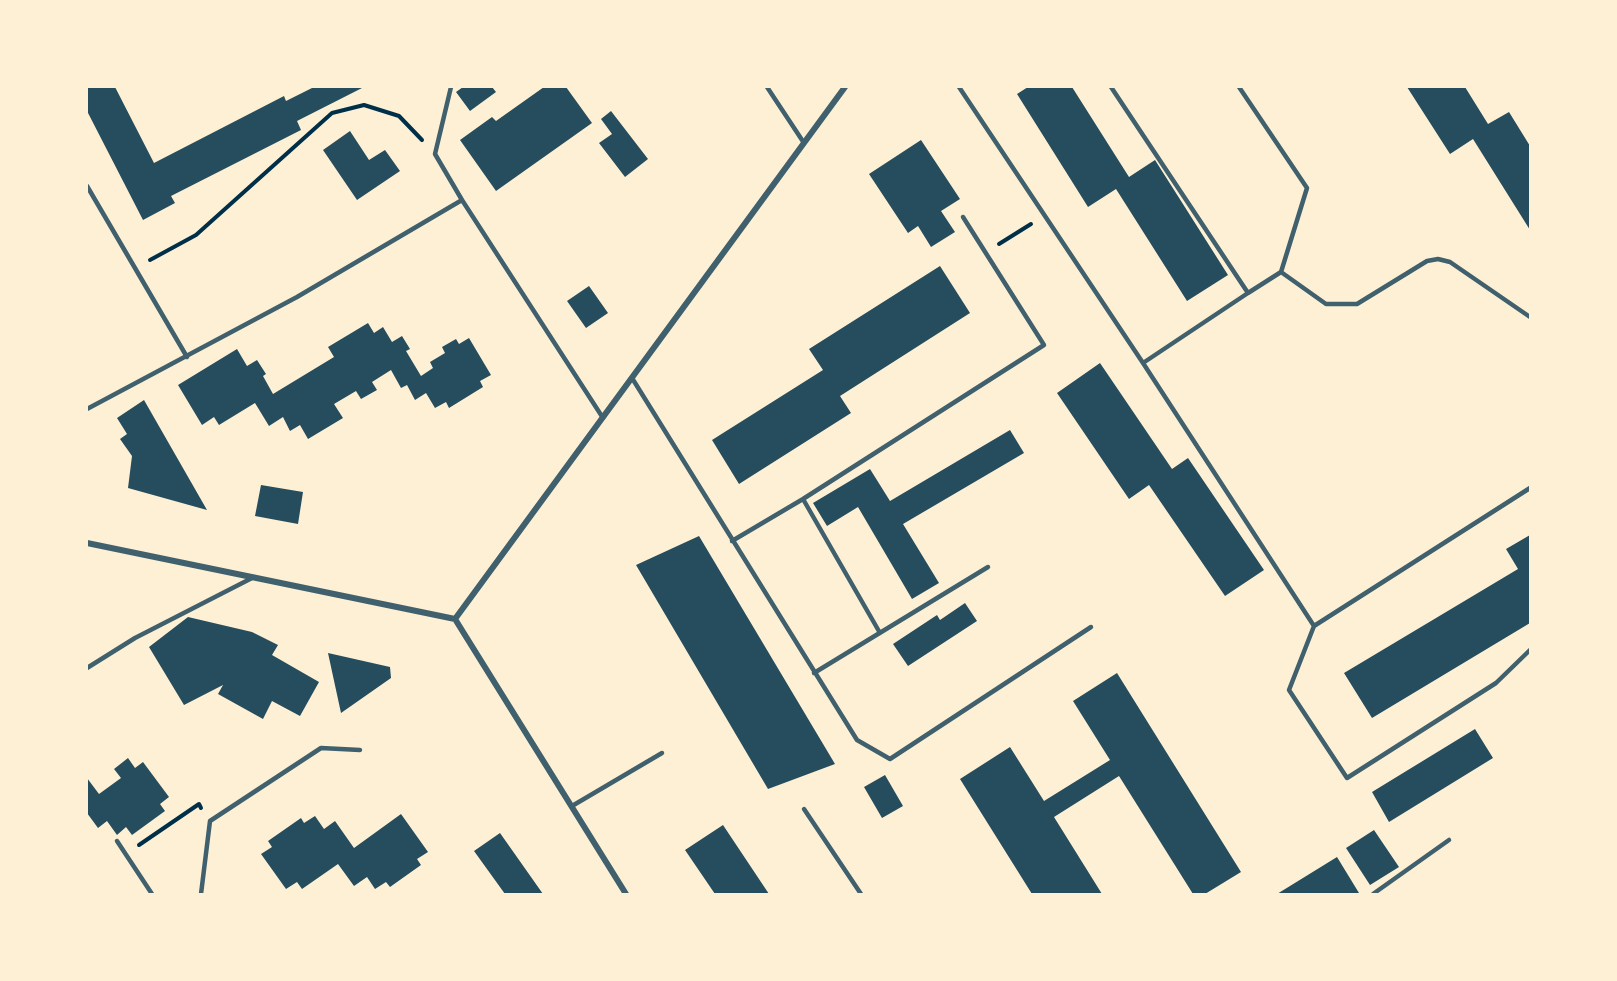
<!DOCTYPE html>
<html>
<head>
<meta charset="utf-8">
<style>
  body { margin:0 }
  #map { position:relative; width:1617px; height:981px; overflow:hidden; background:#fdf0d5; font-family:"Open Sans",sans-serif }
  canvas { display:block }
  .frame { position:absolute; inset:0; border:88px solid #fdf0d5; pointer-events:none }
</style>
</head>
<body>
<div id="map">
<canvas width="1617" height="981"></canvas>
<div class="frame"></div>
</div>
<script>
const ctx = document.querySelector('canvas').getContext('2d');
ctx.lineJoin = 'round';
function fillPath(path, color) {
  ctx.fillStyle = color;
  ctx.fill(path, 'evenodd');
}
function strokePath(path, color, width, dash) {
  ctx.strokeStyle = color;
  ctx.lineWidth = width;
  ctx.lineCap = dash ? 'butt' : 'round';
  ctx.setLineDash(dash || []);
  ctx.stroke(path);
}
fillPath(new Path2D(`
  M 87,87 L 115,87 L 154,163 L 284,96 L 286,101 L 314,87 L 364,87 L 297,121 L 301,130 L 171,196 L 175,203 L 143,220 L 87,111 Z
  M 463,87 L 492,87 L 496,92 L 470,111 L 456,92 Z
  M 544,87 L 566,87 L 592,123 L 496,191 L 460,140 L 492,117 L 496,121 Z
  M 1028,87 L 1072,87 L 1129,177 L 1155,160 L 1228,275 L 1187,301 L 1116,189 L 1088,207 L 1017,94 Z
  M 1407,87 L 1465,87 L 1488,124 L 1509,112 L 1530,146 L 1530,230 L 1473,139 L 1450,154 Z
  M 611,111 L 648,159 L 625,177 L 599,143 L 612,134 L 601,119 Z
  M 350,131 L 369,160 L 385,150 L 400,171 L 357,200 L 323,150 Z
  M 921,140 L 960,199 L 941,211 L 955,232 L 931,247 L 918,226 L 908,233 L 869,174 Z
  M 940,266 L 970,313 L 840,396 L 851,413 L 739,484 L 712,440 L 823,370 L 809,349 Z
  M 589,286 L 608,313 L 586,328 L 567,301 Z
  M 368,323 L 374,333 L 383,327 L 392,342 L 402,336 L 410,349 L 406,351 L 421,376 L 433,368 L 430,362 L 445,353 L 442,347 L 456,339 L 459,344 L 469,338 L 491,375 L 480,381 L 483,387 L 449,408 L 446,402 L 435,408 L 426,393 L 415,400 L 407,385 L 401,388 L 391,370 L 372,382 L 377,390 L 361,399 L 356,391 L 334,404 L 343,418 L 308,439 L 300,425 L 290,431 L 283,417 L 269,426 L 255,403 L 219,425 L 214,417 L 202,425 L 178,385 L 237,349 L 247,366 L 257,360 L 266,374 L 263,376 L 273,394 L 334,357 L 328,347 Z
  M 1100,363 L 1172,469 L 1188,458 L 1264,570 L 1225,596 L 1149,485 L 1129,499 L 1057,393 Z
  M 144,400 L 207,510 L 128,488 L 132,456 L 120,439 L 127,434 L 117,418 Z
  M 1010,430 L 1024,453 L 903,524 L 939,583 L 912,599 L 858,507 L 827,526 L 813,503 L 870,469 L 890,501 Z
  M 261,485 L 303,492 L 298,524 L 255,516 Z
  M 1530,535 L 1530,623 L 1372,718 L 1344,673 L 1518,569 L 1506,549 Z
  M 699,536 L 835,764 L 768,789 L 636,565 Z
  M 965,603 L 977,621 L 908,666 L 893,644 L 937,615 L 940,620 Z
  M 188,617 L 252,632 L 278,645 L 272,655 L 319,682 L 300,716 L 272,701 L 263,719 L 218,694 L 223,685 L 184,705 L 149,647 Z
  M 328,653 L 390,667 L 391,678 L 341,713 Z
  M 1117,673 L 1241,872 L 1205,894 L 1193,894 L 1119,776 L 1054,817 L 1102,894 L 1032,894 L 960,779 L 1010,747 L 1044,801 L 1110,760 L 1073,701 Z
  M 1475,729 L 1493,758 L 1389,822 L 1372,792 Z
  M 128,758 L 135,768 L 143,762 L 169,797 L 160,804 L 165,811 L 132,835 L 126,827 L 117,835 L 107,821 L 98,828 L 87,813 L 87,778 L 99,794 L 121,778 L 114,769 Z
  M 885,775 L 903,806 L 882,818 L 864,787 Z
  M 401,814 L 428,852 L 417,859 L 421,865 L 390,887 L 386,882 L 375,889 L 367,877 L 354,886 L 338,864 L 302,889 L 297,882 L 286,889 L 261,854 L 272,847 L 268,841 L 301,818 L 304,823 L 315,816 L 324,829 L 335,821 L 354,848 Z
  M 723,825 L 769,894 L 715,894 L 685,850 Z
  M 1374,830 L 1399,867 L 1370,885 L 1346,848 Z
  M 500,833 L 543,894 L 505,894 L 474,851 Z
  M 1337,857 L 1359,893 L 1357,894 L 1277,894 Z`), '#264d5e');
strokePath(new Path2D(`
  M 999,244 L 1031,224
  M 150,260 L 196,235 L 332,113 L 364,105 L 399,116 L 422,140
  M 139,845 L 199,804 L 201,808`), '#003049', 4);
strokePath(new Path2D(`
  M 451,87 L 435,154 L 462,200
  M 767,87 L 804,143
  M 959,87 L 1143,363 L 1314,626
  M 1111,87 L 1248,293 L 1143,363
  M 1239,87 L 1307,188 L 1281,272
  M 87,186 L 187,357
  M 1248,293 L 1281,272 L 1326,304 L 1357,304 L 1427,261 L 1438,259 L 1450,262 L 1530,317
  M 632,378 L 857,740 L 890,759 L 1091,627
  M 87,409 L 297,297 L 462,200 L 603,418
  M 1530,488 L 1314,626 L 1289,690 L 1347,778 L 1496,683 L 1530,650
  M 803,499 L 880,633
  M 732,541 L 803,499 L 1044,345 L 963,217
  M 87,668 L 135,638 L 254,577
  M 814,673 L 988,567
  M 572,806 L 662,753
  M 804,809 L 861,894
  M 117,841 L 152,894
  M 201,894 L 210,821 L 321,748 L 360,750
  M 1373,894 L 1449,840`), '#3f606c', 4.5);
strokePath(new Path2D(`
  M 87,543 L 455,619 L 626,894
  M 455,619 L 845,87`), '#3f606c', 6);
</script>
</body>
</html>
